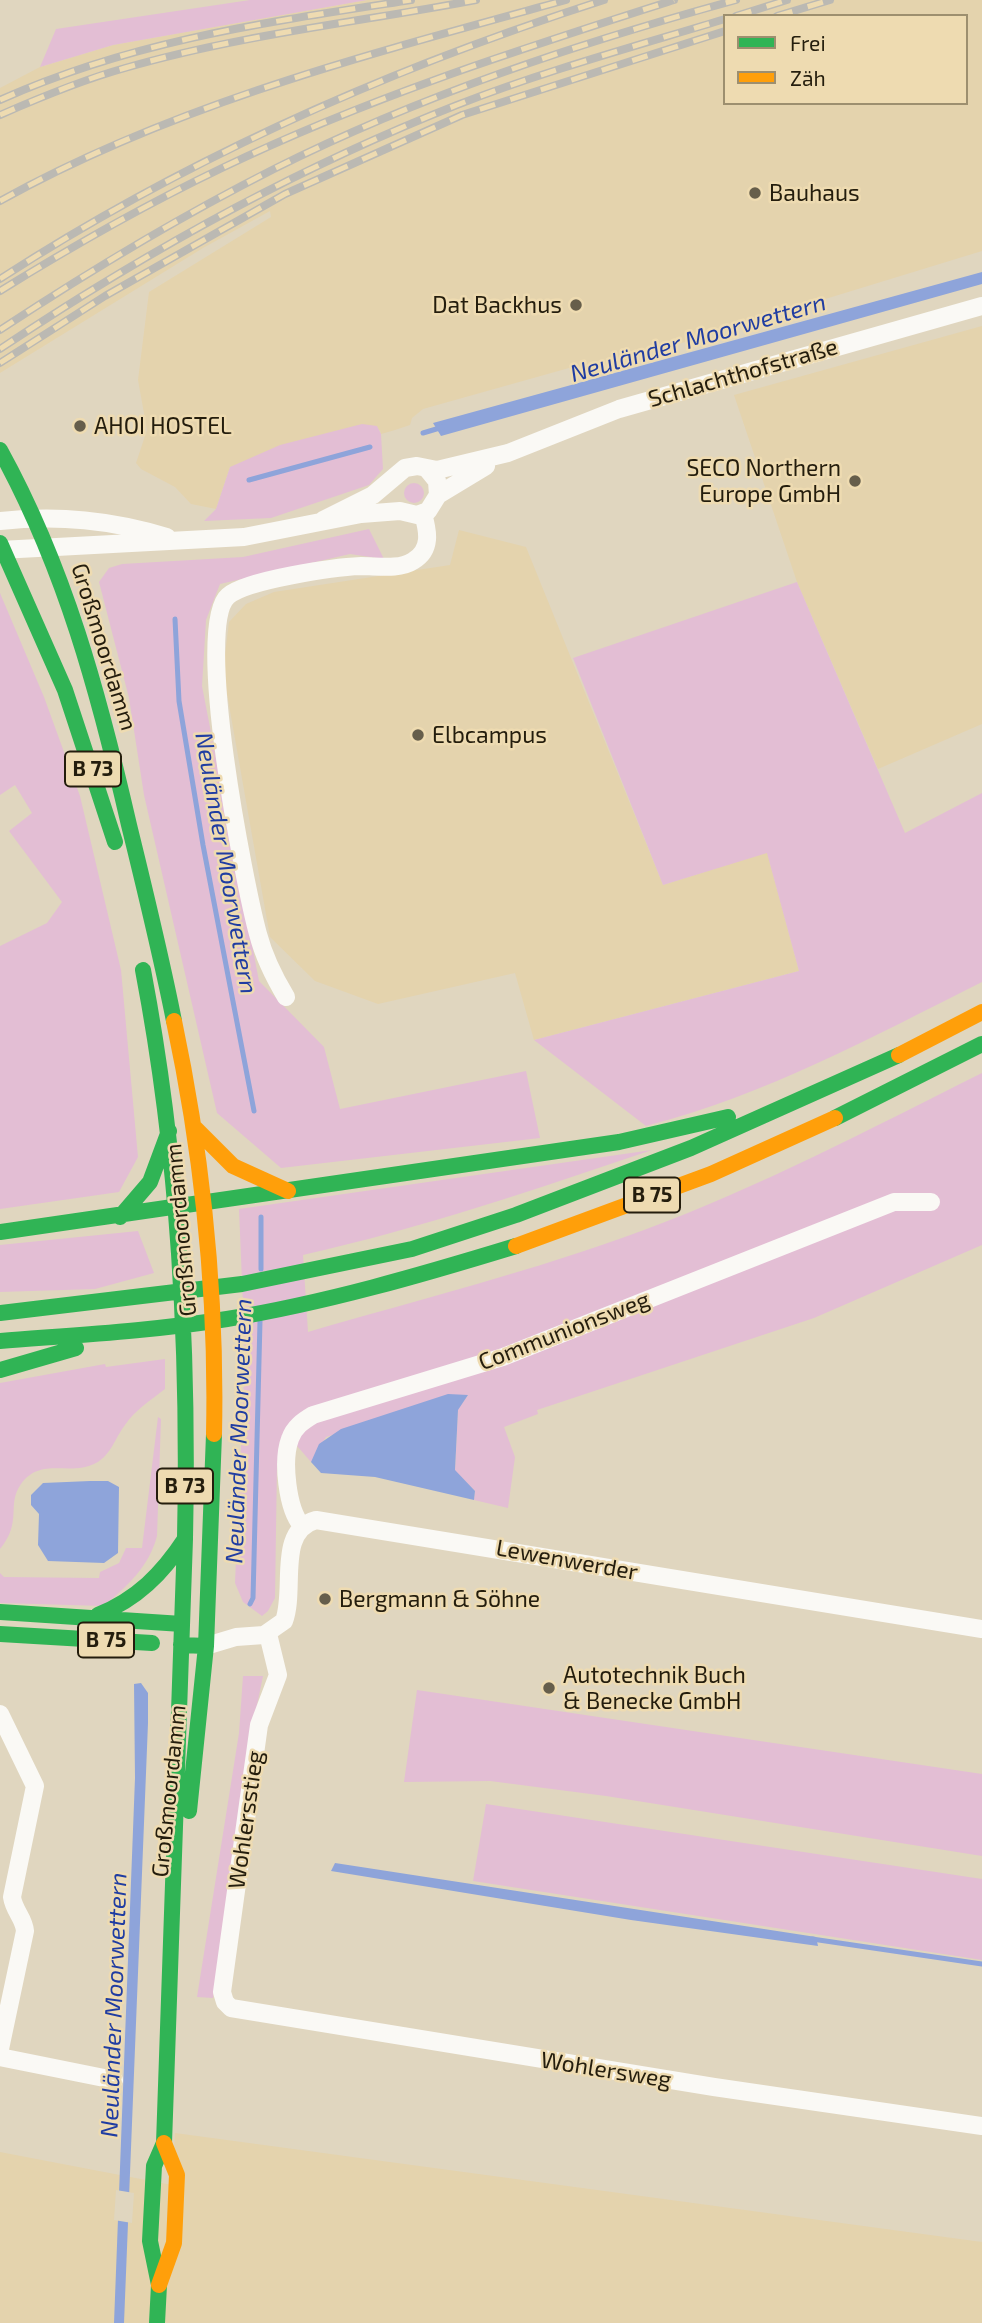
<!DOCTYPE html>
<html>
<head>
<meta charset="utf-8">
<style>
  body { margin:0 }
  #map { position:relative; width:982px; height:2323px; overflow:hidden; background:#e0d6bf; font-family:"Exo 2",sans-serif }
  canvas { display:block }
  .legend { position:absolute; left:723px; top:14px; width:245px; height:91px; box-sizing:border-box; background:#eedbb1; border:2px solid #9d8f6f; margin:0; padding:9px 12px; list-style:none; font-size:21px; color:#241d0d }
  .legend li { display:flex; align-items:center; gap:14px; height:35px }
  .legend b { width:35px; border:2px solid #9d8f6f }
</style>
</head>
<body>
<div id="map">
<canvas width="982" height="2323"></canvas>
<ul class="legend">
<li><b style="height:9px;background:#30b455"></b>Frei</li>
<li><b style="height:9px;background:#ff9f0a"></b>Zäh</li>
</ul>
</div>
<script>
const ctx = document.querySelector('canvas').getContext('2d');
ctx.lineJoin = 'round';
function fillPath(path, color) {
  ctx.fillStyle = color;
  ctx.fill(path, 'evenodd');
}
function strokePath(path, color, width, dash) {
  ctx.strokeStyle = color;
  ctx.lineWidth = width;
  ctx.lineCap = dash ? 'butt' : 'round';
  ctx.setLineDash(dash || []);
  ctx.stroke(path);
}
function write(font, color, halo, rows, align = 'center') {
  ctx.font = font + ' "Exo 2",sans-serif';
  ctx.lineWidth = 5;
  ctx.setLineDash([]);
  ctx.textBaseline = 'middle';
  ctx.strokeStyle = halo;
  ctx.fillStyle = color;
  for (const [text, x, y, turn = 0] of rows) {
    ctx.save();
    ctx.translate(x, y);
    ctx.rotate((+turn || 0) * Math.PI / 180);
    ctx.textAlign = isNaN(turn) ? turn : align;
    if (halo) ctx.strokeText(text, 0, 0);
    ctx.fillText(text, 0, 0);
    ctx.restore();
  }
}
fillPath(new Path2D(`
  M 367,0 L 982,0 L 982,251 L 587,372 L 569,368 L 423,409 L 412,418 L 410,425 L 395,430 L 381,434 L 380,430 L 230,467 L 216,509 L 191,504 L 175,487 L 141,469 L 136,463 L 147,430 L 138,380 L 149,292 L 271,217 L 270,211 L 203,248 L 0,373 L 0,88 L 40,67 L 113,45 ZM 725,16 L 966,16 L 966,103 L 725,103 Z
  M 982,326 L 982,724 L 878,769 L 797,582 L 734,395 Z
  M 459,530 L 526,547 L 663,885 L 767,852 L 799,971 L 534,1040 L 515,973 L 378,1004 L 315,981 L 270,937 L 223,671 L 229,622 L 246,604 L 274,592 L 450,565 Z
  M 175,2133 L 982,2242 L 982,2323 L 0,2323 L 0,2152 L 172,2185 Z`), '#e4d3ad');
fillPath(new Path2D(`
  M 250,0 L 367,0 L 113,45 L 40,67 L 56,29 Z
  M 362,424 L 377,426 L 381,434 L 383,469 L 369,485 L 271,518 L 204,521 L 216,509 L 230,467 L 280,445 Z
  M404 493a10 10 0 1 1 20 0a10 10 0 1 1-20 0Z
  M 369,529 L 384,559 L 350,554 L 220,584 L 206,620 L 202,686 L 259,981 L 324,1047 L 340,1109 L 526,1071 L 540,1138 L 281,1168 L 217,1113 L 144,795 L 129,698 L 99,582 L 109,568 L 122,564 L 243,557 Z
  M 797,582 L 905,833 L 982,793 L 982,982 C 870,1038 768,1094 646,1126 L 534,1040 L 799,971 L 767,853 L 663,885 L 573,658 Z
  M 0,593 L 44,697 L 80,796 L 121,970 L 138,1157 L 119,1192 L 0,1209 L 0,946 L 47,923 L 62,902 L 9,831 L 32,813 L 15,785 L 0,795 Z
  M 982,1073 L 982,1245 L 814,1318 L 537,1410 L 538,1414 L 504,1427 L 515,1457 L 508,1508 L 474,1500 L 475,1491 L 455,1471 L 458,1409 L 468,1395 L 326,1437 L 311,1462 L 284,1431 L 277,1464 L 275,1598 L 268,1611 L 262,1616 L 243,1602 L 235,1583 L 245,1354 L 239,1209 L 652,1150 C 537,1189 422,1228 303,1255 L 308,1332 C 421,1299 534,1271 644,1230 C 760,1187 872,1128 982,1073 Z
  M 138,1231 L 154,1273 L 95,1289 L 0,1292 L 0,1245 Z
  M 165,1359 L 165,1389 C 151,1400 135,1410 125,1425 C 115,1438 111,1455 96,1463 C 70,1477 41,1456 21,1484 C 6,1505 23,1521 0,1549 L 0,1383 L 105,1364 L 106,1367 Z
  M 158,1417 L 161,1419 L 157,1536 C 149,1567 127,1586 104,1606 L 0,1603 L 0,1573 L 4,1577 L 99,1578 L 100,1572 L 119,1563 L 126,1548 L 142,1548 Z
  M 243,1676 L 263,1676 L 255,1715 L 213,1998 L 197,1997 L 239,1733 Z
  M 417,1690 L 982,1774 L 982,1856 L 606,1796 L 490,1781 L 404,1782 Z
  M 486,1804 L 982,1879 L 982,1960 L 473,1881 Z`), '#e3bed4');
fillPath(new Path2D(`
  M 982,272 L 982,284 L 441,436 L 433,423 Z
  M 448,1394 L 468,1395 L 458,1410 L 455,1470 L 475,1491 L 474,1500 L 375,1477 L 321,1473 L 311,1462 L 319,1444 L 341,1429 Z
  M 90,1481 L 108,1481 L 119,1487 L 118,1553 L 104,1563 L 48,1561 L 38,1545 L 39,1514 L 31,1505 L 31,1495 L 43,1483 Z
  M 141,1683 L 148,1693 L 148,1723 L 124,2323 L 114,2323 L 135,1778 L 134,1684 Z
  M 335,1863 L 816,1937 L 818,1946 L 631,1920 L 331,1871 Z`), '#8ea4da');
fillPath(new Path2D(`
  M 116,2190 L 134,2193 L 132,2223 L 114,2220 Z`), '#e0d6bf');
strokePath(new Path2D(`
  M 423,433 L 443,427
  M 249,480 L 370,447
  M 175,619 L 179,701 L 203,845 L 254,1111
  M 261,1269 L 261,1217
  M 250,1604 L 253,1598 L 260,1321
  M 812,1939 L 982,1964`), '#8ea4da', 5);
strokePath(new Path2D(`
  M 438,495 L 486,466
  M 323,520 L 373,495 L 405,468 L 417,466 L 437,470 L 508,453 L 619,409 L 982,306
  M 0,521 C 59,515 111,520 167,537
  M 0,550 L 244,537 L 361,514 L 400,511 L 417,515 L 428,511 L 438,495 L 437,481 L 428,470
  M 286,997 C 274,977 264,957 258,934 C 245,886 193,626 228,596 C 246,580 335,567 361,566 C 378,566 399,570 413,561 C 432,550 428,531 423,514
  M 302,1526 C 287,1509 282,1460 290,1439 C 294,1427 303,1421 313,1415 L 503,1357 L 894,1202 L 931,1202
  M 268,1634 L 278,1675 L 259,1725 L 222,1992 L 225,2002 L 231,2008 L 714,2087 L 982,2126
  M 206,1646 L 236,1637 L 264,1635 L 284,1621 C 296,1589 276,1531 316,1520 L 982,1629
  M 0,1714 L 35,1786 L 12,1897 C 14,1911 24,1918 25,1931 L 0,2049
  M 0,2057 L 114,2080`), '#faf9f5', 18);
strokePath(new Path2D(`
  M 0,450 C 65,568 99,694 129,825 C 145,890 161,955 174,1021
  M 0,543 L 65,690 L 115,842
  M 143,970 C 179,1159 189,1347 185,1539
  M 835,1118 L 982,1044
  M 120,1217 L 150,1182 L 169,1131
  M 0,1232 L 619,1142 L 728,1117
  M 0,1313 L 242,1284 L 412,1249 L 516,1215 L 691,1148 L 899,1055
  M 0,1341 C 76,1335 152,1331 227,1319 C 325,1303 421,1275 516,1246
  M 0,1370 L 76,1348
  M 0,1612 L 182,1624
  M 98,1615 C 137,1599 162,1574 185,1539
  M 0,1634 L 152,1643
  M 181,1645 L 206,1646 L 214,1434
  M 189,1811 L 206,1646
  M 157,2323 L 159,2285 L 150,2241 L 154,2166 L 164,2143 L 185,1539`), '#30b455', 16);
strokePath(new Path2D(`
  M 174,1021 C 203,1158 217,1295 214,1434
  M 899,1055 L 982,1012
  M 195,1128 L 233,1166 L 288,1191
  M 516,1246 L 711,1174 L 835,1118
  M 159,2285 L 174,2243 L 177,2175 L 164,2143`), '#ff9f0a', 16);
const rail = new Path2D(`
  M 736,16 L 787,0
  M 777,16 L 830,0
  M 0,100 C 134,40 268,22 411,0
  M 0,115 C 41,97 82,80 125,68 C 239,35 359,22 476,0
  M 0,201 C 177,103 373,53 566,0
  M 0,279 C 185,159 394,67 604,0
  M 0,291 C 71,247 147,204 222,168 C 367,98 521,49 674,0
  M 0,330 C 88,272 179,217 274,169 C 419,96 579,43 736,0
  M 0,349 C 144,253 296,168 457,105 C 544,71 636,46 725,19
  M 0,363 L 105,296 L 285,194 L 462,115 L 725,31`);
strokePath(rail, '#bbb9b3', 8);
strokePath(rail, '#eedbb1', 5, [16]);
for (const [x, y, r, color] of [
  [755,193,7,"#665e4b"],
  [576,305,7,"#665e4b"],
  [80,426,7,"#665e4b"],
  [855,481,7,"#665e4b"],
  [418,735,7,"#665e4b"],
  [325,1599,7,"#665e4b"],
  [549,1688,7,"#665e4b"]
]) {
  const dot = new Path2D();
  dot.arc(x, y, r, 0, 2 * Math.PI);
  ctx.fillStyle = color;
  ctx.fill(dot);
  strokePath(dot, '#eedbb1', 2.5);
}
for (const [x, y, w] of [
  [93,769,56],
  [652,1195,56],
  [185,1486,56],
  [106,1640,56]
]) {
  const box = new Path2D();
  box.roundRect(x - w / 2, y - 17.5, w, 35, 5);
  ctx.fillStyle = '#eedbb1';
  ctx.fill(box);
  strokePath(box, '#241d0d', 2);
}
write('bold 21px', '#241d0d', null, [
  ["B 73",93,769],
  ["B 75",652,1195],
  ["B 73",185,1486],
  ["B 75",106,1640]
]);
write('23px', '#241d0d', '#eedbb1', [
  ["Bauhaus",769,193],
  ["Dat Backhus",562,305,"right"],
  ["AHOI HOSTEL",94,426],
  ["SECO Northern",841,468,"right"],
  ["Europe GmbH",841,494,"right"],
  ["Elbcampus",432,735],
  ["Bergmann & Söhne",339,1599],
  ["Autotechnik Buch",563,1675],
  ["& Benecke GmbH",563,1701]
], 'left');
write('23px', '#241d0d', '#eedbb1', [
  ["Schlachthofstraße",743,373,-16],
  ["Großmoordamm",104,647,73],
  ["Großmoordamm",181,1230,-95],
  ["Communionsweg",564,1331,-21],
  ["Lewenwerder",567,1560,10],
  ["Großmoordamm",169,1791,-84],
  ["Wohlersstieg",246,1820,-82],
  ["Wohlersweg",606,2070,9]
]);
write('italic 24px', '#203da2', '#eedbb1', [
  ["Neuländer Moorwettern",698,338,-16],
  ["Neuländer Moorwettern",226,863,80],
  ["Neuländer Moorwettern",239,1431,-88],
  ["Neuländer Moorwettern",114,2005,-88]
]);
</script>
</body>
</html>
